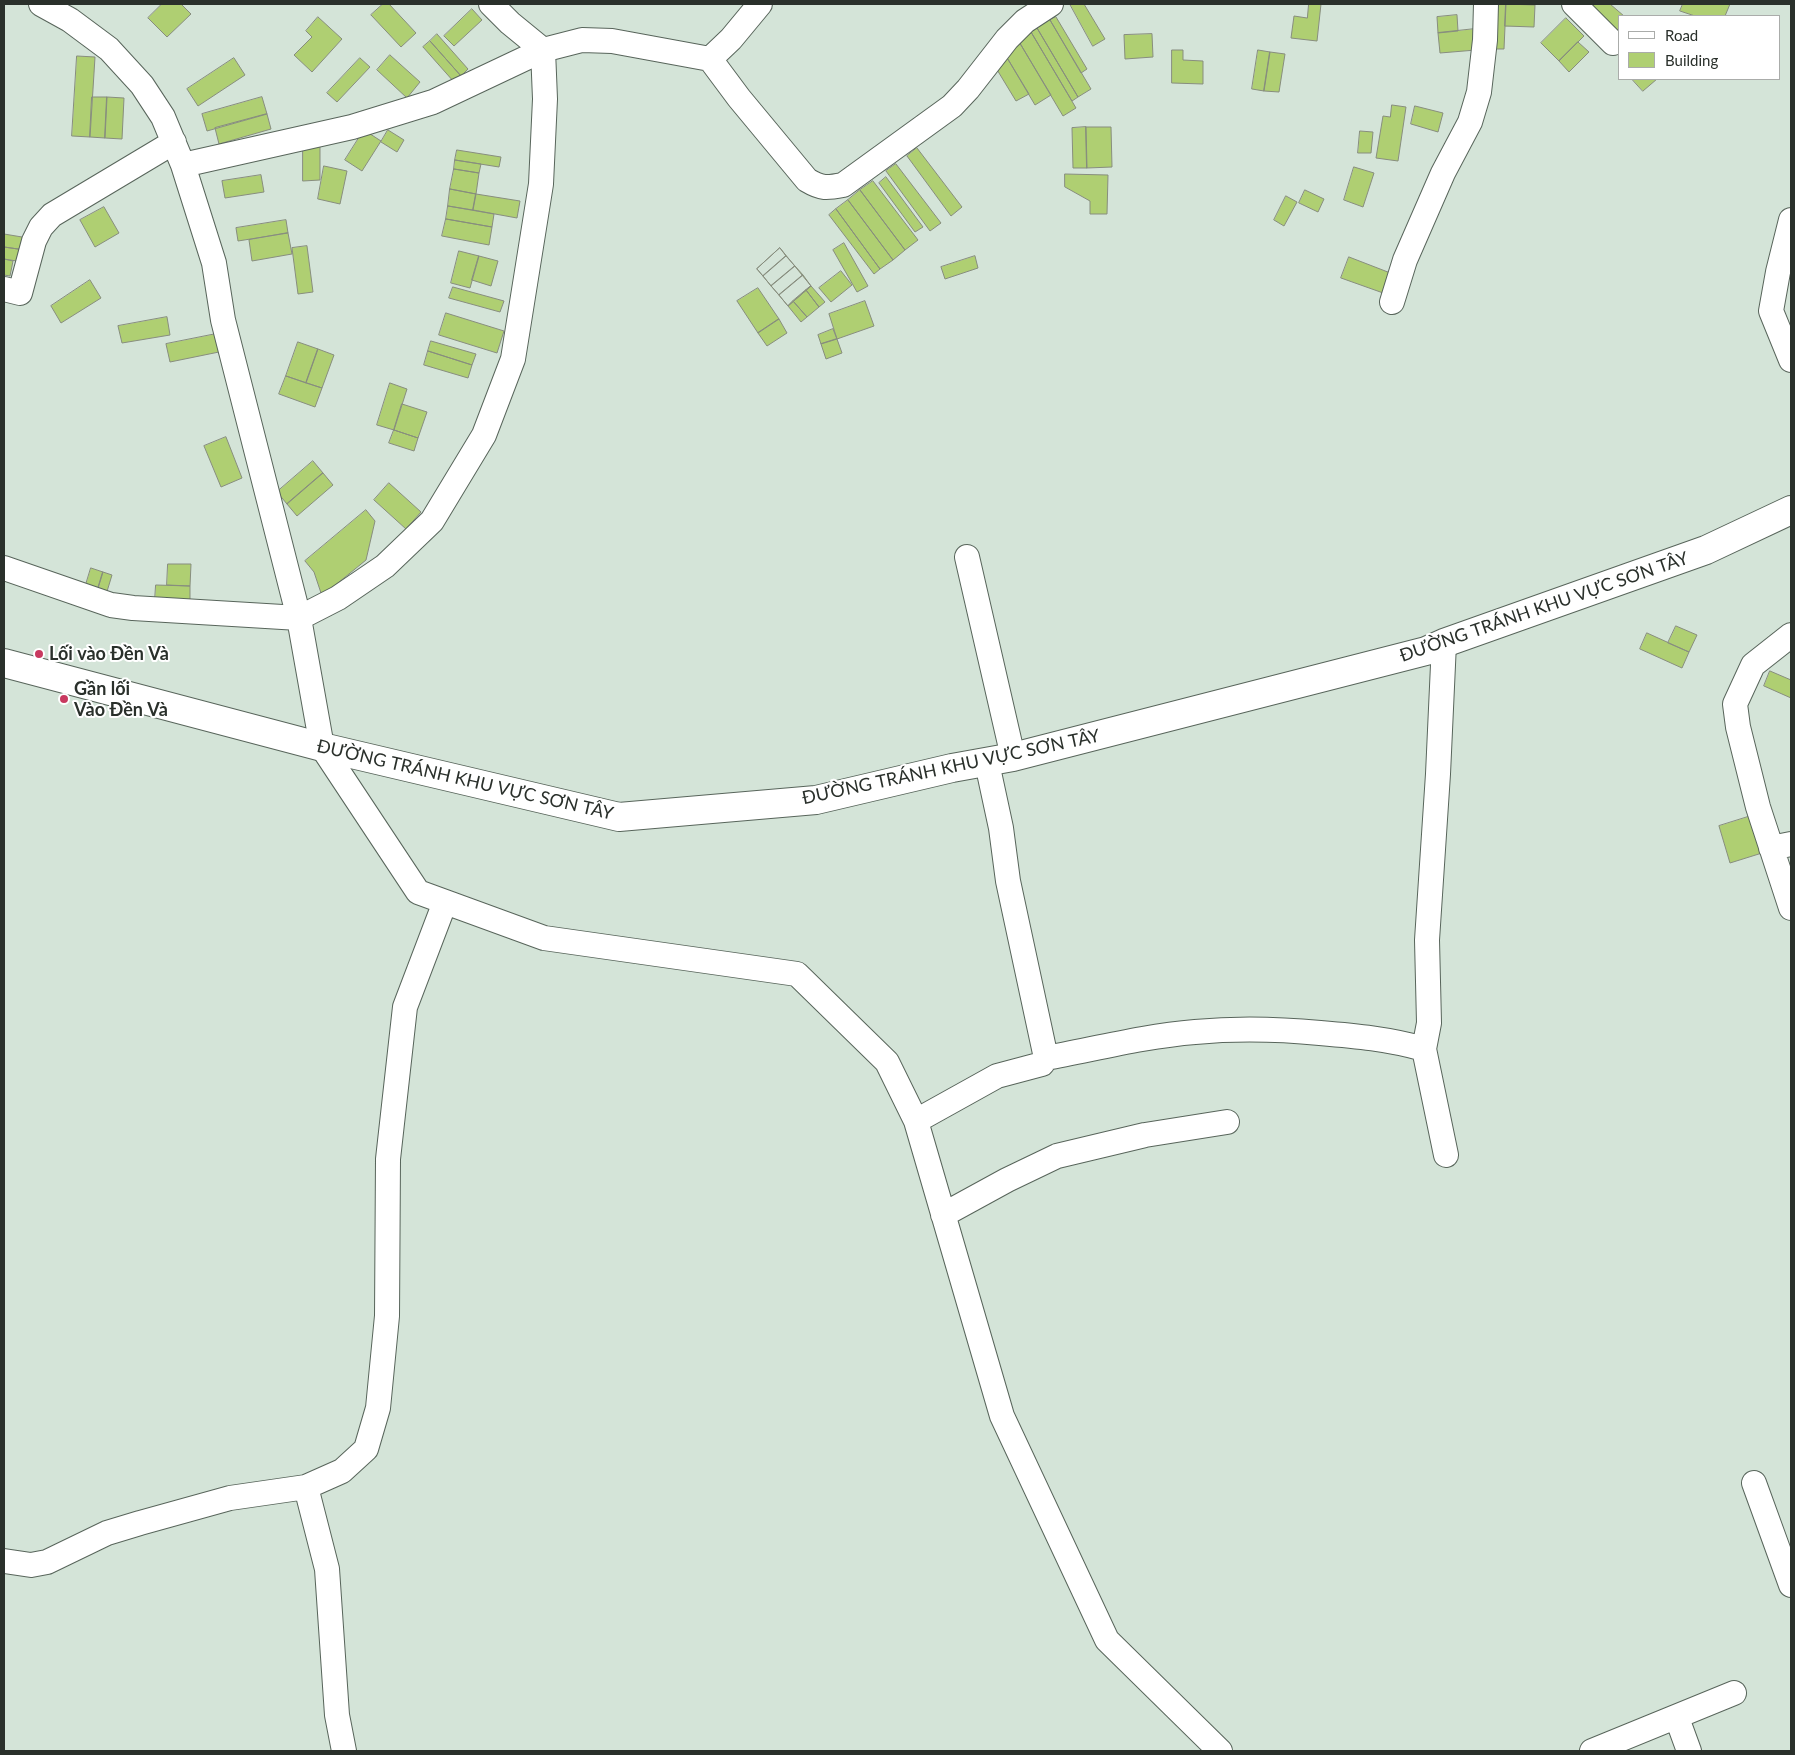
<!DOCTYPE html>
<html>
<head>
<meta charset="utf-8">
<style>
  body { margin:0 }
  #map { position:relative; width:1795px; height:1755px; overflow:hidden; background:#d4e4d8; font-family:Lato,sans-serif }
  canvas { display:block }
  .frame { position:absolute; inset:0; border:5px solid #2a302b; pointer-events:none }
  .legend { position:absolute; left:1618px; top:15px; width:162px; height:65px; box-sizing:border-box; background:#fff; border:1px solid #aaacaa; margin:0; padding:6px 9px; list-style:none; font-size:15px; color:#2a302b }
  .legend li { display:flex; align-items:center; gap:10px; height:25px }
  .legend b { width:25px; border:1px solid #aaacaa }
</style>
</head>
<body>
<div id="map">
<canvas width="1795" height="1755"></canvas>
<div class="frame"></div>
<ul class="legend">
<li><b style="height:6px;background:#fff"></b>Road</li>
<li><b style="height:14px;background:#afcf72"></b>Building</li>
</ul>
</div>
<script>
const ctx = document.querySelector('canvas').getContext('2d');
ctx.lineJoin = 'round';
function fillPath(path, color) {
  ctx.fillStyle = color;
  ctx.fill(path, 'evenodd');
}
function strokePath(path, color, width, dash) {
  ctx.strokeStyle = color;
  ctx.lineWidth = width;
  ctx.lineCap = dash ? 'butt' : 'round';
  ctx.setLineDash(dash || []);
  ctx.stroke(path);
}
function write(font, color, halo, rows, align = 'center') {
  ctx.font = font + ' Lato,sans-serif';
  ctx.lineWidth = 4;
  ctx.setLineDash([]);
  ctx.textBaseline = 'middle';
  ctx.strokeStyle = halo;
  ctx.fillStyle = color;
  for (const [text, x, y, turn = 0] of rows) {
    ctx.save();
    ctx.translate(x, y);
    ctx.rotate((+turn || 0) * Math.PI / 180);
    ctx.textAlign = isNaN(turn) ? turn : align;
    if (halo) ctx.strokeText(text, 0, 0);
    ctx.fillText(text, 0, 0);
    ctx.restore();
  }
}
const building = new Path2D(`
  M 162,4 L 181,4 L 191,14 L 167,37 L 148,18 Z
  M 383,4 L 389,4 L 416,33 L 401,47 L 371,15 Z
  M 1070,4 L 1084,4 L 1105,39 L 1093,46 Z
  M 1309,4 L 1321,4 L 1317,41 L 1291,38 L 1294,16 L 1307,18 Z
  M 1491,4 L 1506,4 L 1504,49 L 1488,49 Z
  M 1506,4 L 1535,5 L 1534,27 L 1505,26 Z
  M 1588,4 L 1610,4 L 1624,16 L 1619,16 L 1619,32 Z
  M 1683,4 L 1730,4 L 1725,16 L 1695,16 L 1680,11 Z
  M 472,9 L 482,20 L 454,46 L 444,36 Z
  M 1457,15 L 1458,31 L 1438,33 L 1437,17 Z
  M 318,17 L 342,39 L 312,72 L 294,55 L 312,37 L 306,31 Z
  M 1056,17 L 1087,69 L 1081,73 L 1050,20 Z
  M 1566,18 L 1584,36 L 1559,61 L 1541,43 Z
  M 1050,20 L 1091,89 L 1078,97 L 1037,28 Z
  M 1037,28 L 1078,97 L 1072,101 L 1031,32 Z
  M 1475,29 L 1476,50 L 1440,53 L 1438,33 Z
  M 1031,32 L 1076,108 L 1063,116 L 1018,40 Z
  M 437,34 L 468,69 L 461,76 L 430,41 Z
  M 1152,34 L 1153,57 L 1125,59 L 1124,35 Z
  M 1018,40 L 1051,95 L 1035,105 L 1006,56 Z
  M 430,41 L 461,76 L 454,82 L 423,47 Z
  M 1578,42 L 1589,52 L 1569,72 L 1559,61 Z
  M 1172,50 L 1183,50 L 1183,60 L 1203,61 L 1203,84 L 1172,83 Z
  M 1258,50 L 1270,52 L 1264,91 L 1252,89 Z
  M 1270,52 L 1285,54 L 1279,92 L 1264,91 Z
  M 390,55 L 420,82 L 407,98 L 377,70 Z
  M 77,56 L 95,57 L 90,137 L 72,136 Z
  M 1006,56 L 1029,94 L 1016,101 L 996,68 Z
  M 234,58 L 245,75 L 198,106 L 187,89 Z
  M 360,58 L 370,67 L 337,102 L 327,93 Z
  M 1632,79 L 1657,79 L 1643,91 Z
  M 92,97 L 107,97 L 105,138 L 90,137 Z
  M 107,97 L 124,98 L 122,139 L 105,138 Z
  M 262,97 L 267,114 L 207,131 L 202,114 Z
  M 1392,105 L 1406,107 L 1398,161 L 1376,158 L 1383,116 L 1390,117 Z
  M 1415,106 L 1443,113 L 1438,132 L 1411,124 Z
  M 267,114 L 271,129 L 219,144 L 215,128 Z
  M 1086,127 L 1087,168 L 1073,168 L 1072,128 Z
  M 1086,127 L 1111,127 L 1112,167 L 1087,168 Z
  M 364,130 L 381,141 L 362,171 L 345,160 Z
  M 388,130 L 404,140 L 397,152 L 381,142 Z
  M 1360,131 L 1373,132 L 1371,153 L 1358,153 Z
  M 303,143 L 320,143 L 320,180 L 303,181 Z
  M 917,148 L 962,207 L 951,216 L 907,156 Z
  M 457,150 L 501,157 L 499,167 L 455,160 Z
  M 455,160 L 481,164 L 479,173 L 454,169 Z
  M 896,164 L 941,223 L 930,231 L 886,171 Z
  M 324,166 L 347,171 L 340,204 L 318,199 Z
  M 1354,167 L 1374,173 L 1363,207 L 1344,200 Z
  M 454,169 L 479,173 L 476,194 L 450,189 Z
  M 1065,174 L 1108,175 L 1107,214 L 1090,214 L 1090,201 L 1065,187 Z
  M 261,175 L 264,192 L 225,198 L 222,181 Z
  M 886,177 L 923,227 L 915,232 L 879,183 Z
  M 873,181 L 918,240 L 905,250 L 860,190 Z
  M 450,189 L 476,194 L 473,210 L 448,206 Z
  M 860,190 L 905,250 L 893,260 L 848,200 Z
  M 1305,190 L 1324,199 L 1318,212 L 1299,203 Z
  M 476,194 L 520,201 L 517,218 L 473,210 Z
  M 1286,196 L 1297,202 L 1284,226 L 1274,220 Z
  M 848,200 L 893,260 L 880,269 L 836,209 Z
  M 448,206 L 494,214 L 492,227 L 446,219 Z
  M 104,207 L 119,233 L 95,247 L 80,220 Z
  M 836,209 L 880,269 L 874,274 L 829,215 Z
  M 446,219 L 492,227 L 489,245 L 442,236 Z
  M 286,220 L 288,233 L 238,241 L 236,228 Z
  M 288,233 L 292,254 L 252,261 L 249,240 Z
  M 4,234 L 28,238 L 25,250 L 4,247 Z
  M 844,243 L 868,286 L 857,292 L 833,250 Z
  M 307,246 L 313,292 L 298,294 L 292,248 Z
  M 4,247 L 25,250 L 23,262 L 4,259 Z
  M 780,248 L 786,256 L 763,276 L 757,269 Z
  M 780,248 L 811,286 L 788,306 L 757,269 Z
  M 459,251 L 479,256 L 470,288 L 451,283 Z
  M 479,256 L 498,261 L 491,286 L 472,280 Z
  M 786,256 L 795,266 L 771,286 L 763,276 Z
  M 975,256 L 978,268 L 945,279 L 941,267 Z
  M 1349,257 L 1393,274 L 1386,294 L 1341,278 Z
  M 4,259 L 13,261 L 10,276 L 4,275 Z
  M 795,266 L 803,275 L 779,295 L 771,286 Z
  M 841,271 L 852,285 L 831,302 L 819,288 Z
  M 803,275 L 811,286 L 788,306 L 779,295 Z
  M 90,280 L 101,298 L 61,323 L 51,306 Z
  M 811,286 L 825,302 L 819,307 L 806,290 Z
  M 453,287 L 504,301 L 500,312 L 449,298 Z
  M 758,288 L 779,319 L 758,333 L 737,301 Z
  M 806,290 L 819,307 L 807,317 L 793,301 Z
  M 793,301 L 807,317 L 801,322 L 788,306 Z
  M 865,301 L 874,326 L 837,339 L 829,314 Z
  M 446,313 L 504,331 L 497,353 L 439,335 Z
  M 167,317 L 170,335 L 122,343 L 118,326 Z
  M 779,319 L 787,333 L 767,346 L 758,333 Z
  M 833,329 L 837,339 L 821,344 L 818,335 Z
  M 216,334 L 219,352 L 170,362 L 166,344 Z
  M 837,339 L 842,353 L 826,359 L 821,344 Z
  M 431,341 L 476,354 L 472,365 L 428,351 Z
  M 298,342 L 318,349 L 306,383 L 286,376 Z
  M 318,349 L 334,355 L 322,388 L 306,383 Z
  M 428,351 L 472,365 L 468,378 L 424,365 Z
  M 286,376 L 322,388 L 315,407 L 279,394 Z
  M 390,383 L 407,389 L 394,430 L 377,425 Z
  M 402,404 L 427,412 L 418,438 L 394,430 Z
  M 394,430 L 418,438 L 414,451 L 389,443 Z
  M 226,437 L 242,478 L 221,487 L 204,446 Z
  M 313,461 L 323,473 L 287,504 L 277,492 Z
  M 323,473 L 333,485 L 297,516 L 287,504 Z
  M 389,483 L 421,512 L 406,529 L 374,500 Z
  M 366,510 L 375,521 L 366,560 L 322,596 L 314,572 L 305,561 Z
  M 168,564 L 191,564 L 190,586 L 167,585 Z
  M 91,568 L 103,572 L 96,595 L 84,591 Z
  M 103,572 L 112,575 L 105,598 L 96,595 Z
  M 156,585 L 190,586 L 190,602 L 155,600 Z
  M 1676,626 L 1697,635 L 1689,652 L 1668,643 Z
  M 1647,633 L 1689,652 L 1682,668 L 1640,649 Z
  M 1770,671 L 1791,680 L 1791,698 L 1764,686 Z
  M 1751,816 L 1762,853 L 1730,863 L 1719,826 Z`);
fillPath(building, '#afcf72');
strokePath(building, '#878d7e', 1);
const minor = new Path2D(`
  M 41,4 L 70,20 L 109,49 L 142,85 L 163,117 L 183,165 L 214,263 L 223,320 L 299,618 L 322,747 L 418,892 L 544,938 L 797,974 L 887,1062 L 916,1121 L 1002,1416 L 1107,1640 L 1220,1751
  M 760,4 L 731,39 L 710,59 L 739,98 L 807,180 C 822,189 827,188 843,185 L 952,106 L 968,89 L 1007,39 L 1025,21 L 1051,4
  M 1574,4 L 1613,43
  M 183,165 L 352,127 L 433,102 L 543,50 L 582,40 L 612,41 L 710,59
  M 1791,220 L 1778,272 L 1771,311 L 1791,360
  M 4,289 L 20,293 L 34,241 L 41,227 L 52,215 L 174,142
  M 1392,302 L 1405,260 L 1443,173 L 1470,122 L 1479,92 L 1485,40 L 1486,4
  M 967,557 L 1013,757
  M 4,568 L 111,605 L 133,608 L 299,618 L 338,598 L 385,566 L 432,521 L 484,435 L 513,359 L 541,184 L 545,99 L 543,50 L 510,23 L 491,4
  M 1791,635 L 1753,665 L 1735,704 L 1738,727 L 1758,807 L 1791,908
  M 987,763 L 1001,828 L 1008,881 L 1046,1058
  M 1771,848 L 1791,844
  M 1424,1049 L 1446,1155
  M 916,1121 L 997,1076 L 1042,1064 L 1046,1058 C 1095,1049 1145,1036 1195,1032 C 1237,1028 1278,1029 1320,1033 C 1356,1036 1389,1039 1424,1049 L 1429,1023 L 1427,940 L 1438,774 L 1444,643
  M 943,1215 L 1007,1180 L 1057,1156 L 1145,1135 L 1227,1122
  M 1754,1483 L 1791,1585
  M 306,1487 L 327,1569 L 337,1715 L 344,1751
  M 4,1561 L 31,1565 L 47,1562 L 107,1533 L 140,1523 L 230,1498 L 306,1487 L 342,1471 L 366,1449 L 378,1408 L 387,1316 L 388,1159 L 405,1007 L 445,902
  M 1677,1718 L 1689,1751
  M 1592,1751 L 1734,1693`);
const highway = new Path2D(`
  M 4,663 L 322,747 L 619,817 L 816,800 L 952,768 L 1013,757 L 1426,651 L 1444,643 L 1706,550 L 1791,510`);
strokePath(minor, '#58655b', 26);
strokePath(highway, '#58655b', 30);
strokePath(minor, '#fff', 24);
strokePath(highway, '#fff', 28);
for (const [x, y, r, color] of [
  [39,654,5,"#c8395f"],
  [64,699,5,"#c8395f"]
]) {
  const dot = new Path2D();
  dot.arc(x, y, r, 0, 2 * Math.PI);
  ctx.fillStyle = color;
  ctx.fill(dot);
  strokePath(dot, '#fff', 2);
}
write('18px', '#2a302b', '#fff', [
  ["ĐƯỜNG TRÁNH KHU VỰC SƠN TÂY",1544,607,-19],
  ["ĐƯỜNG TRÁNH KHU VỰC SƠN TÂY",951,767,-12],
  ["ĐƯỜNG TRÁNH KHU VỰC SƠN TÂY",465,780,13]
]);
write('bold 18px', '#2a302b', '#fff', [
  ["Lối vào Đền Và",49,654],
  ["Gần lối",74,689],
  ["Vào Đền Và",74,710]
], 'left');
</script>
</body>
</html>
